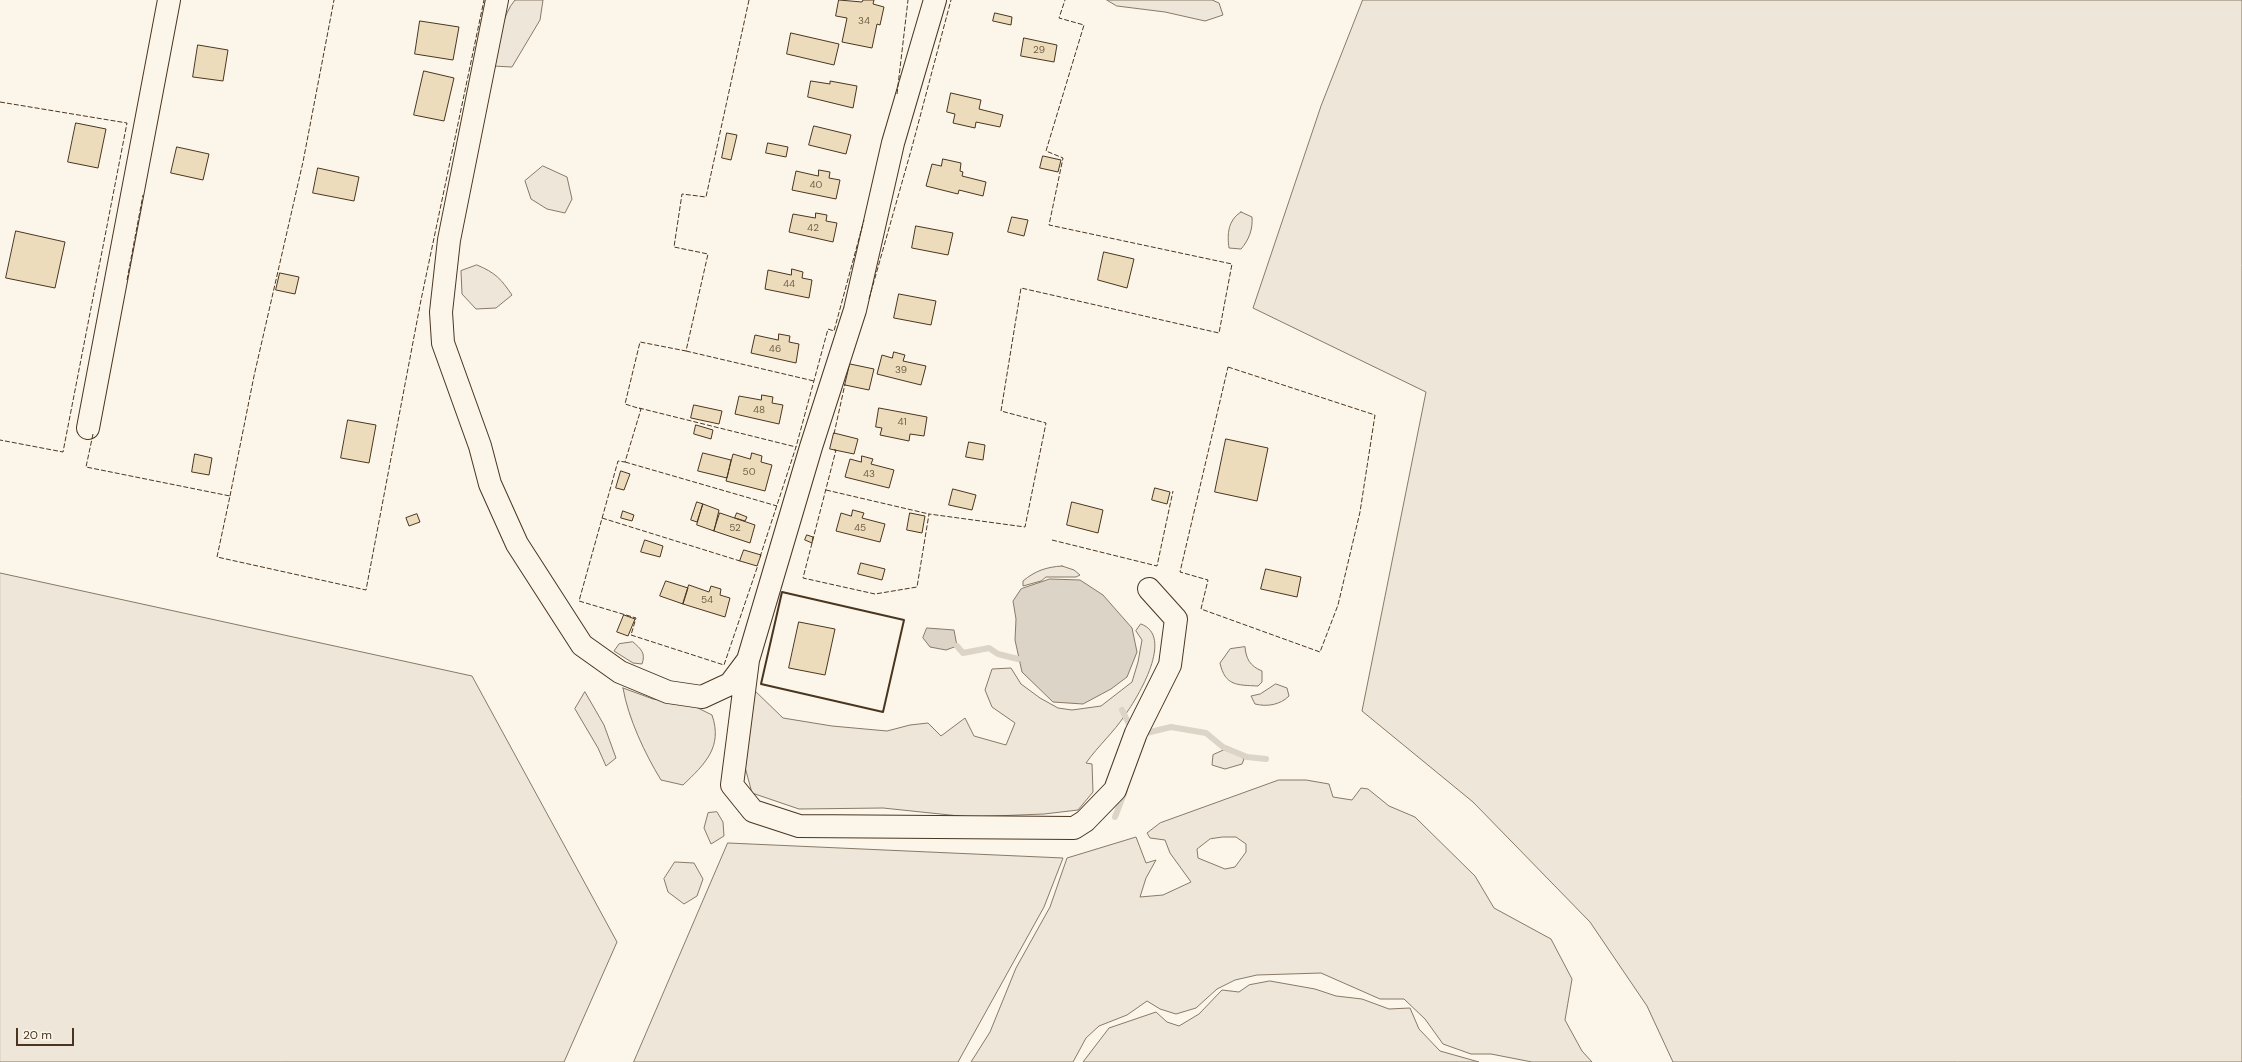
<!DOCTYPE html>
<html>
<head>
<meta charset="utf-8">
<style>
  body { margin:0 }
  #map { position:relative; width:2242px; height:1062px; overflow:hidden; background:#fbf6e9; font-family:"DM Sans",sans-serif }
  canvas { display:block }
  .scale { position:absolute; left:16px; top:1028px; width:58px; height:18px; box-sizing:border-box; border:2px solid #4a3520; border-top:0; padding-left:5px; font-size:12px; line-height:14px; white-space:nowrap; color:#4a3520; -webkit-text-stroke:3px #fbf6e9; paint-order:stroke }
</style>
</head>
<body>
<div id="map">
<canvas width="2242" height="1062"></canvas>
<div class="scale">20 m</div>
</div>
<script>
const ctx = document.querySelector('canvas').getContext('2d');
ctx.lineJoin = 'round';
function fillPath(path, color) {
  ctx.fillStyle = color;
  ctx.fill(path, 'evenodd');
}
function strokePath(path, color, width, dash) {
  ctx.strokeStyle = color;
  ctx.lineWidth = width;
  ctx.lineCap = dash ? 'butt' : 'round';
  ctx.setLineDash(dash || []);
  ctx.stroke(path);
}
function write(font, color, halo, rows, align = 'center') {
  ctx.font = font + ' "DM Sans",sans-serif';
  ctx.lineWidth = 3;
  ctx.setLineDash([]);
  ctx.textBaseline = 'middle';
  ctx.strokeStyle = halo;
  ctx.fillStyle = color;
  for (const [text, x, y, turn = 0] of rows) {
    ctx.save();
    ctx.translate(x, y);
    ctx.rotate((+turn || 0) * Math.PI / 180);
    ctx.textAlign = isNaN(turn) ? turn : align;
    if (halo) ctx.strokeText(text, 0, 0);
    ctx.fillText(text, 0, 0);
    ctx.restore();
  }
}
const green = new Path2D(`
  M 515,0 L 543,0 L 540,20 L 512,67 L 493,66 C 497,47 502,14 515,0 Z
  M 1107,0 L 1212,0 L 1219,3 L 1223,15 L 1205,21 L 1165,12 L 1117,6 Z
  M 1363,0 L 2242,0 L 2242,1062 L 1673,1062 L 1647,1006 L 1590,922 L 1473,802 L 1362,711 L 1426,392 L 1253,308 L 1321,106 Z
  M 543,166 L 567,177 L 572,199 L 565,213 L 547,209 L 531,199 L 525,181 Z
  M 1241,212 L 1252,217 C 1253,229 1249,240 1241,249 L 1229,248 C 1227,234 1228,220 1241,212 Z
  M 477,265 C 496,273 501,279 512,295 L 496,308 L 476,309 L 462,294 L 461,271 Z
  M 1062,566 L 1074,570 L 1080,575 L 1076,577 L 1046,577 L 1041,581 L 1023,586 L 1023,581 C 1035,571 1046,567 1062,566 Z
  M 0,573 L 472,676 L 617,942 L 564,1062 L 0,1062 Z
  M 1141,624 C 1175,636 1138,697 1125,715 C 1114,732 1098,746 1086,763 L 1092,764 L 1093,792 L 1078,810 L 1044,814 L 969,817 L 883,808 L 799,809 L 752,793 L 742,756 L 753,689 L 783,718 L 832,726 L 887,731 L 910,725 L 928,723 L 941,736 L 965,718 L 974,736 L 1006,745 L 1015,723 L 992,707 L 985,690 L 992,669 L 1011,668 L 1021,684 L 1040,698 L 1058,708 L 1072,710 L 1101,706 L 1132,682 L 1138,662 L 1142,640 L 1136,631 Z
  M 633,642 C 641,649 646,653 642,664 L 633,663 L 614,651 L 619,644 Z
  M 1245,647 C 1246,659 1250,666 1262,671 L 1262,682 L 1258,686 C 1237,685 1225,686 1220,663 L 1230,649 Z
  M 1276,684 L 1287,688 L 1289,696 C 1280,705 1267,707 1255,704 L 1251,696 L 1260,694 Z
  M 623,688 L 653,699 L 694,706 L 712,715 C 723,747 705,764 683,785 L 661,780 C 645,754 628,718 623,688 Z
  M 585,692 L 604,725 L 616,758 L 606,766 L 598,748 L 575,709 Z
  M 1224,750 L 1238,754 L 1244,759 L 1242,764 L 1225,769 L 1212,765 L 1213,755 Z
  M 1279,780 L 1306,780 L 1329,784 L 1333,797 L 1352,800 L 1361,788 L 1368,789 L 1389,806 L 1415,817 L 1475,876 L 1494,908 L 1551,939 L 1572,979 L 1565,1020 L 1582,1051 L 1592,1062 L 1532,1062 L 1491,1054 L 1471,1054 L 1443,1044 L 1425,1019 L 1404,999 L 1380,999 L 1321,973 L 1257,975 L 1235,980 L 1217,989 L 1196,1008 L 1176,1014 L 1160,1009 L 1147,1001 L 1127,1015 L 1099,1026 L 1086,1038 L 1073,1062 L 971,1062 L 990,1032 L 1016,968 L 1050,907 L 1067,858 L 1136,837 L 1146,863 L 1156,860 L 1146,878 L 1140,897 L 1163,895 L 1191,882 L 1170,853 L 1165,840 L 1150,838 L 1147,833 L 1160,823 ZM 1223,837 L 1236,837 L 1246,844 L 1246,852 L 1235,867 L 1225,869 L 1198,858 L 1197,849 L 1210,839 Z
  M 717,812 L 723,822 L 724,836 L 711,844 L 704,828 L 708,813 Z
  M 728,843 L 1063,858 L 1044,907 L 958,1062 L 634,1062 Z
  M 675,862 L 694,863 L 703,879 L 697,896 L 684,904 L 668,892 L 664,879 Z
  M 1270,981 L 1315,989 L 1336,996 L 1362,999 L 1389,1009 L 1410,1008 L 1419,1029 L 1440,1051 L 1479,1062 L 1083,1062 L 1109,1028 L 1156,1012 L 1167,1022 L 1179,1026 L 1199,1014 L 1222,990 L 1239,992 L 1249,985 Z`);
fillPath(green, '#ede6d9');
strokePath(green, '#887966', 1);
const water = new Path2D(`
  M 1050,579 L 1080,580 L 1103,595 L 1132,628 L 1137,652 L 1127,677 L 1111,689 L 1083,704 L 1053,702 L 1022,672 L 1015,640 L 1016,619 L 1013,601 L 1021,589 Z
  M 927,628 L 954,630 L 957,646 L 946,650 L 930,647 L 923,638 Z`);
fillPath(water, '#dcd4c6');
strokePath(water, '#887966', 1);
strokePath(new Path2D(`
  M 957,646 L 963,653 L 989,648 L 998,654 L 1018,659
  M 1122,710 L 1130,726
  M 1146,733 L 1171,727 L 1206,733 L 1223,747 L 1247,757 L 1266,759
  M 1115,817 L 1125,791`), '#dcd4c6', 6);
const building = new Path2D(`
  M 839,0 L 862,2 L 863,0 L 874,0 L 873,4 L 884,7 L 880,25 L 877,24 L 872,48 L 842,42 L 847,18 L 836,16 Z
  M 995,13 L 1012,17 L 1011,25 L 993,21 Z
  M 420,21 L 459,27 L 453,60 L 415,54 Z
  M 791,33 L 839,44 L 834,65 L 787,54 Z
  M 1024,38 L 1057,45 L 1054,62 L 1021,56 Z
  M 198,45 L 228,50 L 223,81 L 193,77 Z
  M 424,71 L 454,78 L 444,121 L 414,115 Z
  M 811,81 L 830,84 L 830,81 L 857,86 L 853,108 L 808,97 Z
  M 951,93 L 981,100 L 979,109 L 1003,115 L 1000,127 L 976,122 L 975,128 L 953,123 L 955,114 L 947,112 Z
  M 76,123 L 106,129 L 98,168 L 68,162 Z
  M 814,126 L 851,135 L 846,154 L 809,145 Z
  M 727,133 L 737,135 L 731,160 L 722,158 Z
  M 768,143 L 788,147 L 786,157 L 766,153 Z
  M 177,147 L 209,154 L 203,180 L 171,173 Z
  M 1043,156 L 1061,160 L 1058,172 L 1040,168 Z
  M 943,159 L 961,163 L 960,171 L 963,172 L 962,176 L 986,182 L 983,196 L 959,190 L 958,194 L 926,186 L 932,164 L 941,166 Z
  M 318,168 L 359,177 L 354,201 L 313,193 Z
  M 819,170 L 830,172 L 829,178 L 840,180 L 836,199 L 792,190 L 796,171 L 818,176 Z
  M 816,213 L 827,215 L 826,221 L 837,223 L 833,242 L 789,232 L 793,214 L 815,218 Z
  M 1012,217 L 1028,220 L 1024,236 L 1008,232 Z
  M 916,226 L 953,233 L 948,255 L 912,248 Z
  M 16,231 L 65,242 L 55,288 L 6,278 Z
  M 1104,252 L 1134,259 L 1127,288 L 1098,280 Z
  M 792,269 L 803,272 L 802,278 L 812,280 L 809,298 L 765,289 L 768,270 L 791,275 Z
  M 280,273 L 299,277 L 295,294 L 276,290 Z
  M 899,294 L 936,301 L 931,325 L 894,318 Z
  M 779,334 L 790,336 L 789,342 L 799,344 L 796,363 L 751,353 L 755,335 L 778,340 Z
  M 894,352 L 905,355 L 903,361 L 926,366 L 921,385 L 877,374 L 882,355 L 892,358 Z
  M 850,364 L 874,369 L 869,390 L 845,385 Z
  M 762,395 L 773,397 L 772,403 L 783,405 L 779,424 L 735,414 L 739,396 L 761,400 Z
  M 694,405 L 722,411 L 719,424 L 691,418 Z
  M 879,408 L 927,417 L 924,436 L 910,434 L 909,441 L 880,435 L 882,428 L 876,427 Z
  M 348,420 L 376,425 L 369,463 L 341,458 Z
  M 696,425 L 713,430 L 711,439 L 694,434 Z
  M 834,433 L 858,439 L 854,454 L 830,449 Z
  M 1226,439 L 1268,448 L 1257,501 L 1215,492 Z
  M 969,442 L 985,445 L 983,460 L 966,457 Z
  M 703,453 L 731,460 L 727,478 L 698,471 Z
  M 752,453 L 762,456 L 761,462 L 772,465 L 765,491 L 726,481 L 733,454 L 750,459 Z
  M 195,454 L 212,458 L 209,475 L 192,472 Z
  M 862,456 L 873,459 L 871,464 L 894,470 L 889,488 L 845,477 L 850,459 L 861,462 Z
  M 621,471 L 630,474 L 624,490 L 616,488 Z
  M 1155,488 L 1170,492 L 1167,504 L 1152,500 Z
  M 953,489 L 976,495 L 972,510 L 949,505 Z
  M 697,502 L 703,504 L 697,522 L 691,520 Z
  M 1072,502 L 1103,510 L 1098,533 L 1067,525 Z
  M 703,504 L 719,510 L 714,531 L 697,525 Z
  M 853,510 L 864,513 L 862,518 L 885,524 L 880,542 L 836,531 L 841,513 L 851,516 Z
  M 623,511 L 634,515 L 632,521 L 621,518 Z
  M 720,513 L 755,525 L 750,543 L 714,531 Z
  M 737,513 L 747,517 L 745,521 L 735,518 Z
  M 910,513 L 925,516 L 922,533 L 907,530 Z
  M 417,514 L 420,522 L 409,526 L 406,518 Z
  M 807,535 L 813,537 L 812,543 L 805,540 Z
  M 645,540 L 663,546 L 660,557 L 641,552 Z
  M 744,550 L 761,555 L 757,566 L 740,561 Z
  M 861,563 L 885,569 L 882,580 L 858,574 Z
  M 1266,569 L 1301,577 L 1297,597 L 1261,589 Z
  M 666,581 L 688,588 L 683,604 L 660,596 Z
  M 689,585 L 709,592 L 711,586 L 721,589 L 720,595 L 730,598 L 725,617 L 683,604 Z
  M 624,615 L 635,619 L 628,636 L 617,632 Z
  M 799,622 L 835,629 L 825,675 L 789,668 Z`);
fillPath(building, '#ecdcbc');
strokePath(building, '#4a3520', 1);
const minor = new Path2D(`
  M 497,0 L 449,240 L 441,312 L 443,343 L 480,446 L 490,484 L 517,544 L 582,645 L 620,672 L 668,692 L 702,697 L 730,684 L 748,660
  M 935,0 L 893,143 L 855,310 L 811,447 L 748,660 L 732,785 L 753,811 L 799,826 L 1074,828 L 1085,821 L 1115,790 L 1136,733 L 1170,665 L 1176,619 L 1149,589
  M 88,428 L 169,0`);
strokePath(minor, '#4a3520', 24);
strokePath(minor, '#fbf6e9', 22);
strokePath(new Path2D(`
  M 749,0 L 706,197 L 682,194 L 674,247 L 708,254 L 686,351 L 640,342 L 625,404 L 641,409 L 625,462 L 618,461 L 579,601 L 636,618 L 631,635 L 724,665 L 758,565
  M 897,94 L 908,0
  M 0,102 L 127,123 L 63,452 L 0,440
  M 127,280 L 143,195
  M 869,299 L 912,147 L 951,0
  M 686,351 L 814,381
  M 1228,367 L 1375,415 L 1360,512 L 1338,605 L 1320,652 L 1201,609 L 1208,580 L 1180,572 Z
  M 639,408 L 796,447
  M 93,434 L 86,467 L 230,496 L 217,557 L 366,590 L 421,300 L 484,0
  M 834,434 L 845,384
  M 834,450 L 836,450 L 803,578 L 875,594 L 917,587 L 929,514 L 1025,527 L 1046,423 L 1001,411 L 1021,288 L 1219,333 L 1232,264 L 1049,225 L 1063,158 L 1046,151 L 1084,25 L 1059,18 L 1065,0
  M 625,462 L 777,506
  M 826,490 L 929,514
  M 230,496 L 254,376 L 303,162 L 334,0
  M 602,518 L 740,561
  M 1052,540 L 1157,566 L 1173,491
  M 760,557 L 796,447 L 828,329 L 834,331 L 864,220`), '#4a3520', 1, [5, 2]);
strokePath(new Path2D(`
  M 782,592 L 904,620 L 883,712 L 761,684 Z`), '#4a3520', 2);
write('10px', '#725f47', null, [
  ["34",864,21],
  ["29",1039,50],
  ["40",816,185],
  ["42",813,228],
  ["44",789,284],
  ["46",775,349],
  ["39",901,370],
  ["48",759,410],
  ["41",902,422],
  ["50",749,472],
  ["43",869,474],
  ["52",735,528],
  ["45",860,528],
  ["54",707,600]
]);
</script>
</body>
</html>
